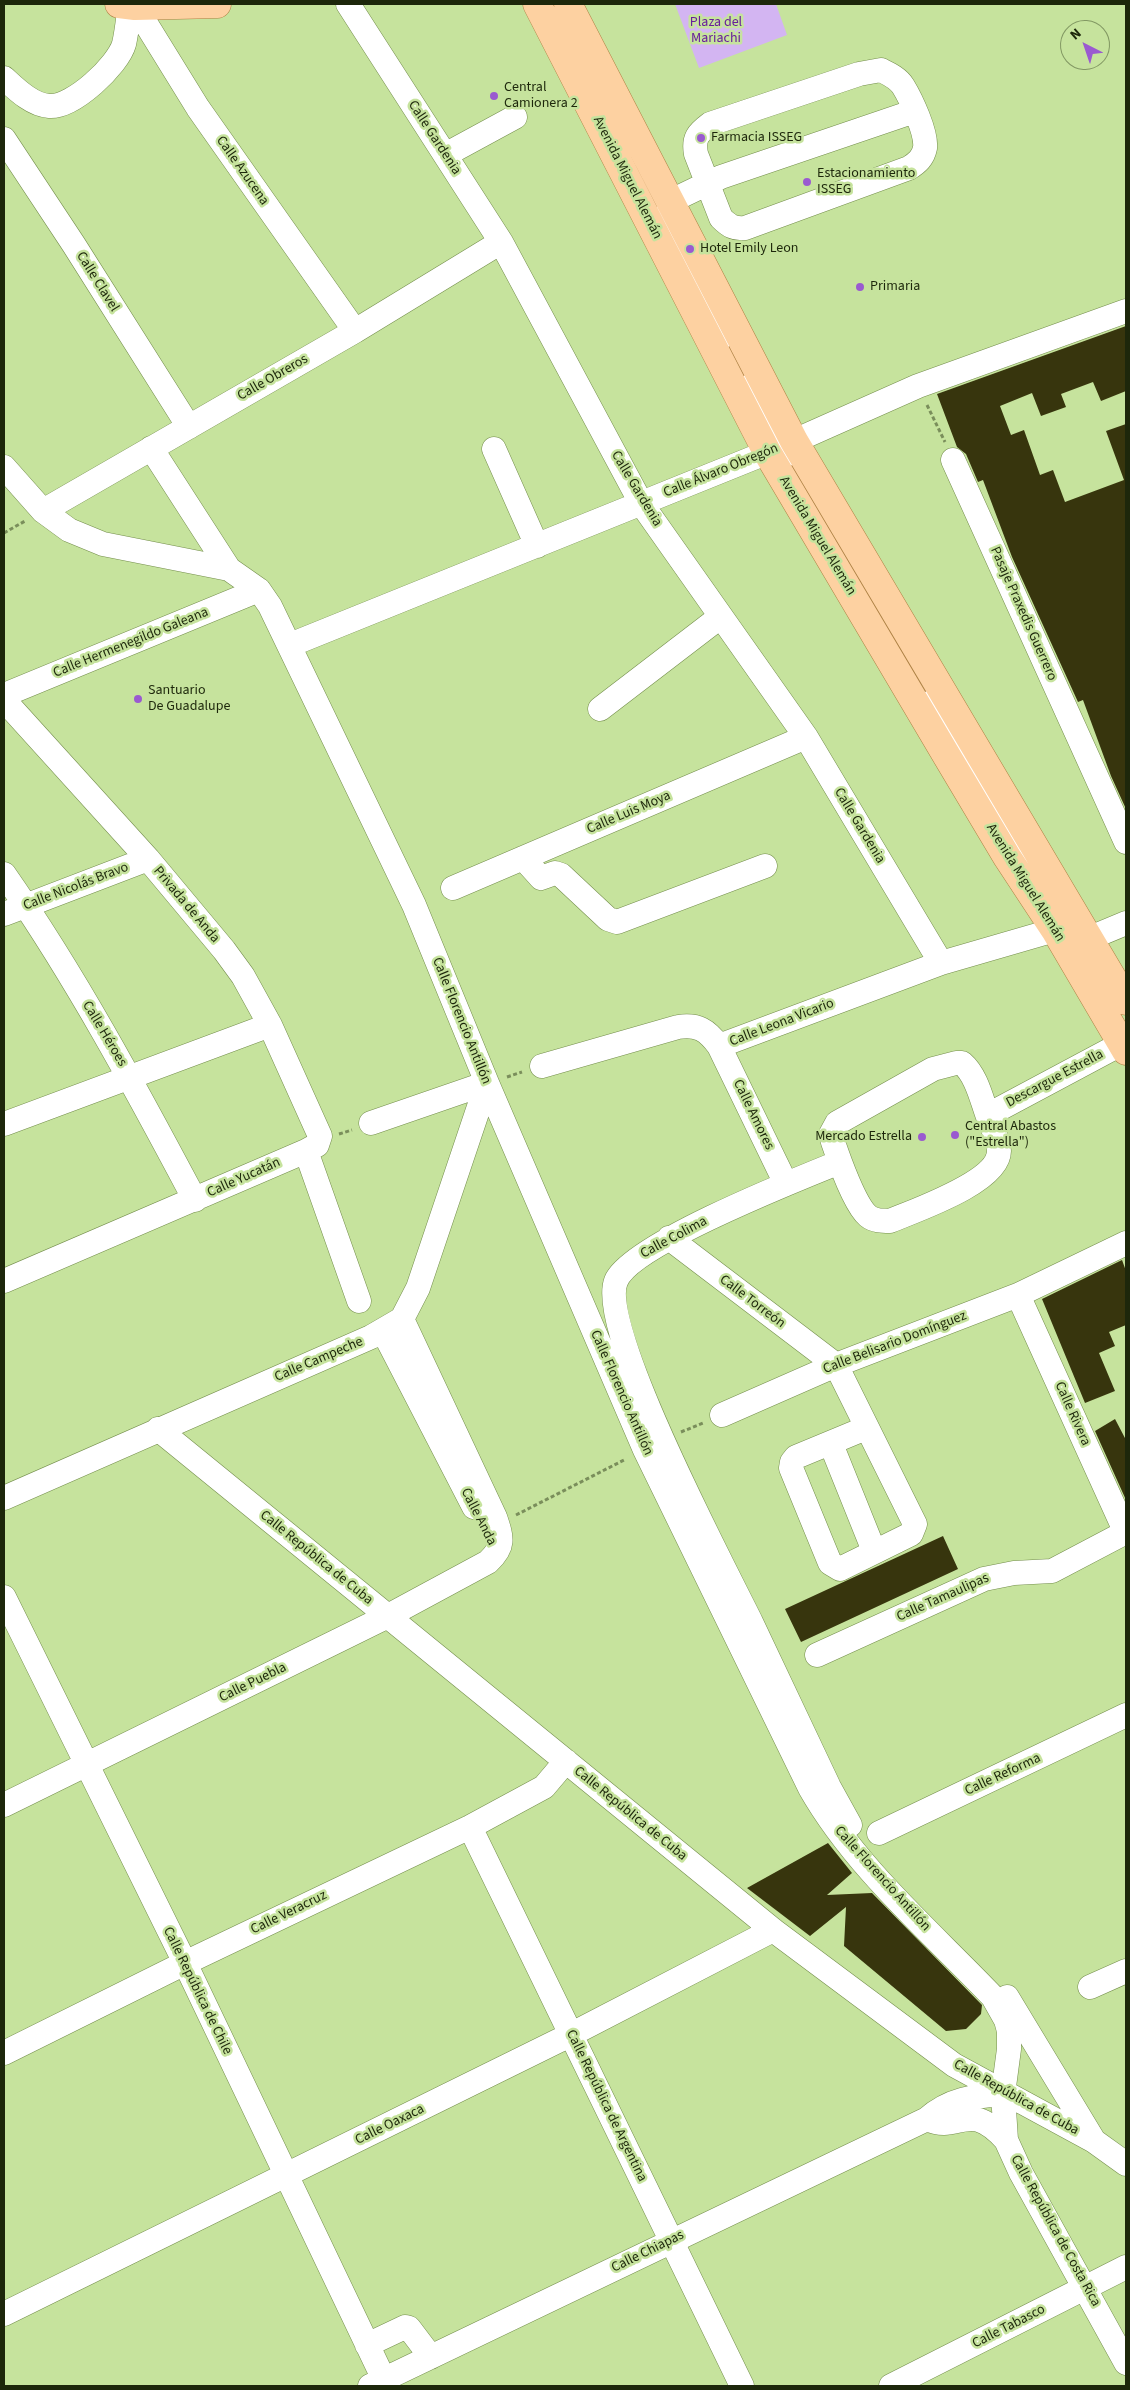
<!DOCTYPE html>
<html>
<head>
<meta charset="utf-8">
<style>
  body { margin:0 }
  #map { position:relative; width:1130px; height:2390px; overflow:hidden; background:#c6e39d; font-family:"Source Sans 3",sans-serif }
  canvas { display:block }
  .frame { position:absolute; inset:0; border:5px solid #1d270b; pointer-events:none }
  .north { position:absolute; left:1060px; top:20px; width:50px; height:50px; box-sizing:border-box; background:#c6e39d; border:1px solid #829863; border-radius:50%; rotate:319deg; font-size:14px; font-weight:700; line-height:20px; text-align:center; color:#1d270b }
  .north::after { content:''; display:block; margin:auto; width:18px; height:22px; background:#9a5ad0; clip-path:polygon(50% 0,100% 100%,50% 72%,0 100%) }
</style>
</head>
<body>
<div id="map">
<canvas width="1130" height="2390"></canvas>
<div class="frame"></div>
<div class="north">N</div>
</div>
<script>
const ctx = document.querySelector('canvas').getContext('2d');
ctx.lineJoin = 'round';
function fillPath(path, color) {
  ctx.fillStyle = color;
  ctx.fill(path, 'evenodd');
}
function strokePath(path, color, width, dash) {
  ctx.strokeStyle = color;
  ctx.lineWidth = width;
  ctx.lineCap = dash ? 'butt' : 'round';
  ctx.setLineDash(dash || []);
  ctx.stroke(path);
}
function write(font, color, halo, rows, align = 'center') {
  ctx.font = font + ' "Source Sans 3",sans-serif';
  ctx.lineWidth = 5;
  ctx.setLineDash([]);
  ctx.textBaseline = 'middle';
  ctx.strokeStyle = halo;
  ctx.fillStyle = color;
  for (const [text, x, y, turn = 0] of rows) {
    ctx.save();
    ctx.translate(x, y);
    ctx.rotate((+turn || 0) * Math.PI / 180);
    ctx.textAlign = isNaN(turn) ? turn : align;
    if (halo) ctx.strokeText(text, 0, 0);
    ctx.fillText(text, 0, 0);
    ctx.restore();
  }
}
fillPath(new Path2D(`
  M 675,4 L 776,4 L 787,35 L 699,68 Z`), '#d3b5f2');
fillPath(new Path2D(`
  M 1126,326 L 1126,391 L 1101,401 L 1093,382 L 1061,394 L 1066,407 L 1041,416 L 1032,393 L 1000,406 L 1011,435 L 1024,430 L 1040,475 L 1053,470 L 1065,502 L 1124,480 L 1106,431 L 1126,424 L 1126,809 L 1111,776 L 1083,700 L 1078,702 L 1012,557 L 983,480 L 978,482 L 966,454 L 957,447 L 937,394 Z
  M 1122,1260 L 1126,1271 L 1126,1325 L 1109,1332 L 1115,1346 L 1099,1353 L 1115,1391 L 1085,1403 L 1042,1299 Z
  M 1115,1419 L 1126,1440 L 1126,1500 L 1095,1431 Z
  M 943,1536 L 958,1569 L 801,1642 L 785,1609 Z
  M 828,1843 L 852,1873 L 827,1895 L 872,1893 L 982,2005 L 981,2014 L 966,2029 L 946,2031 L 844,1946 L 846,1907 L 810,1936 L 747,1888 Z`), '#37350d');
const minor = new Path2D(`
  M 348,4 L 501,242 L 641,503 L 806,737 L 941,963
  M 135,6 L 198,108 L 355,331
  M 881,70 C 889,74 898,78 903,86 C 911,99 927,133 925,148 C 923,158 917,163 909,168 L 745,228 C 734,229 729,226 721,218 L 696,154 C 693,138 698,133 710,124 L 859,74 Z
  M 4,78 C 16,89 32,105 49,106 C 73,108 118,65 124,44 C 127,31 128,18 130,5
  M 4,139 L 74,245 L 189,427
  M 445,155 L 515,117
  M 671,201 L 721,177 L 915,111
  M 663,217 L 723,336
  M 748,387 L 788,454
  M 151,448 L 229,569
  M 494,449 L 537,546
  M 953,460 L 1126,842
  M 4,467 L 43,511 L 69,530 L 103,544 L 229,569 L 259,590 L 270,606 L 414,905 L 487,1083 L 645,1450 L 810,1788 C 855,1867 930,1931 993,1997 L 1006,2020 L 1009,2031 L 1009,2049 L 1003,2094 L 1006,2140 L 1021,2173 L 1126,2363
  M 43,511 L 355,331 L 501,242
  M 290,645 L 783,446 L 918,386 L 1126,311
  M 4,695 L 259,590
  M 4,700 L 148,859 L 224,950 L 243,976 L 270,1025 L 320,1136 L 317,1145 L 306,1151 L 4,1281
  M 933,701 L 1052,902
  M 600,709 L 720,617
  M 523,858 L 541,878 L 555,873 L 561,875 L 608,919 L 617,922 L 765,866
  M 4,874 C 76,977 136,1089 195,1200
  M 453,888 L 806,737
  M 4,914 L 148,859
  M 1090,938 L 1126,923
  M 719,1046 L 941,963 L 1072,925
  M 956,1063 L 962,1063 C 976,1075 981,1097 987,1114 C 991,1125 999,1139 999,1151 C 999,1182 916,1210 890,1221 C 883,1221 874,1221 868,1216 C 855,1205 839,1160 833,1142 L 831,1134 L 837,1123 L 933,1069 Z
  M 542,1066 L 678,1027 C 698,1024 707,1030 719,1046 L 786,1184
  M 988,1115 L 1121,1044
  M 371,1123 L 487,1083
  M 4,1124 L 270,1025
  M 306,1151 L 359,1301
  M 840,1162 C 798,1179 631,1245 616,1281 C 597,1328 724,1567 751,1622 C 777,1677 803,1732 829,1787 L 850,1825
  M 669,1238 L 836,1365 L 915,1524 L 911,1534 L 840,1569 L 830,1563 L 791,1468 L 792,1462 L 796,1457 L 866,1428
  M 1018,1295 L 1126,1533
  M 383,1331 L 474,1507
  M 722,1415 L 836,1365 L 1018,1295 L 1126,1243
  M 158,1429 L 773,1930 L 954,2065 L 1094,2141 L 1126,2164
  M 831,1444 L 874,1551
  M 4,1498 L 371,1337 L 402,1319 L 418,1288 L 487,1083
  M 4,1597 L 185,1963 L 387,2386
  M 817,1655 L 984,1579 L 1014,1573 L 1052,1571 L 1126,1532
  M 4,1805 L 388,1616 L 488,1562 C 505,1546 502,1538 495,1517 L 402,1319
  M 470,1827 L 742,2386
  M 879,1833 L 1126,1715
  M 1090,1987 L 1126,1971
  M 1007,1997 L 1094,2141
  M 4,2053 L 185,1963 L 470,1827 L 544,1787 L 566,1761
  M 927,2119 C 960,2134 967,2098 1006,2140
  M 4,2314 L 572,2034 L 773,1930
  M 367,2345 L 405,2327 L 409,2328 L 431,2357
  M 370,2386 L 927,2119 C 949,2099 974,2096 1003,2094
  M 891,2386 L 1126,2267`);
const major = new Path2D(`
  M 119,4 L 135,6 L 217,4
  M 537,4 L 767,452 L 945,753 L 1007,857 L 1055,930 L 1126,1051
  M 568,4 L 794,441 L 1126,1001`);
strokePath(minor, '#748e4c', 25);
strokePath(major, '#ad8144', 29);
strokePath(new Path2D(`
  M 927,405 L 945,442
  M 4,533 L 25,521
  M 507,1077 L 522,1072
  M 339,1134 L 352,1130
  M 681,1432 L 703,1423
  M 516,1515 L 626,1459`), '#7a8e5b', 3, [4, 2.5]);
strokePath(minor, '#fff', 24);
strokePath(major, '#fdd1a1', 28);
for (const [x, y, r, color] of [
  [494,96,5,"#9a5ad0"],
  [701,138,5,"#9a5ad0"],
  [807,182,5,"#9a5ad0"],
  [690,249,5,"#9a5ad0"],
  [860,287,5,"#9a5ad0"],
  [138,699,5,"#9a5ad0"],
  [955,1135,5,"#9a5ad0"],
  [922,1137,5,"#9a5ad0"]
]) {
  const dot = new Path2D();
  dot.arc(x, y, r, 0, 2 * Math.PI);
  ctx.fillStyle = color;
  ctx.fill(dot);
  strokePath(dot, '#c6e39d', 2);
}
write('14px', '#681d9b', '#c6e39d', [
  ["Plaza del",716,23],
  ["Mariachi",716,39]
]);
write('14px', '#1d270b', '#c6e39d', [
  ["Central",504,88],
  ["Camionera 2",504,104],
  ["Farmacia ISSEG",711,138],
  ["Estacionamiento",817,174],
  ["ISSEG",817,190],
  ["Hotel Emily Leon",700,249],
  ["Primaria",870,287],
  ["Santuario",148,691],
  ["De Guadalupe",148,707],
  ["Central Abastos",965,1127],
  ["(\"Estrella\")",965,1143],
  ["Mercado Estrella",912,1137,"right"]
], 'left');
write('14px', '#1d270b', '#c6e39d', [
  ["Calle Gardenia",434,138,57],
  ["Calle Azucena",242,171,55],
  ["Avenida Miguel Alemán",627,178,63],
  ["Calle Clavel",97,282,58],
  ["Calle Obreros",273,378,-30],
  ["Calle Álvaro Obregón",721,471,-22],
  ["Calle Gardenia",636,489,59],
  ["Avenida Miguel Alemán",817,536,59],
  ["Pasaje Praxedis Guerrero",1023,614,66],
  ["Calle Hermenegildo Galeana",131,643,-22],
  ["Calle Luis Moya",629,813,-23],
  ["Calle Gardenia",859,826,59],
  ["Avenida Miguel Alemán",1025,883,58],
  ["Calle Nicolás Bravo",76,887,-21],
  ["Privada de Anda",186,905,50],
  ["Calle Florencio Antillón",461,1021,68],
  ["Calle Leona Vicario",782,1023,-21],
  ["Calle Héroes",104,1034,59],
  ["Descargue Estrella",1055,1079,-28],
  ["Calle Amores",753,1115,64],
  ["Calle Yucatán",244,1178,-24],
  ["Calle Colima",674,1238,-28],
  ["Calle Torreón",752,1302,37],
  ["Calle Belisario Domínguez",895,1343,-21],
  ["Calle Campeche",319,1360,-23],
  ["Calle Florencio Antillón",621,1393,66],
  ["Calle Rivera",1072,1414,66],
  ["Calle Anda",478,1517,63],
  ["Calle República de Cuba",316,1558,39],
  ["Calle Tamaulipas",943,1598,-24],
  ["Calle Puebla",253,1683,-26],
  ["Calle Reforma",1003,1775,-25],
  ["Calle República de Cuba",630,1814,39],
  ["Calle Florencio Antillón",882,1879,48],
  ["Calle Veracruz",289,1913,-26],
  ["Calle República de Chile",197,1991,64],
  ["Calle República de Cuba",1016,2098,29],
  ["Calle República de Argentina",606,2106,64],
  ["Calle Oaxaca",390,2125,-26],
  ["Calle República de Costa Rica",1055,2231,61],
  ["Calle Chiapas",648,2252,-26],
  ["Calle Tabasco",1009,2327,-27]
]);
</script>
</body>
</html>
